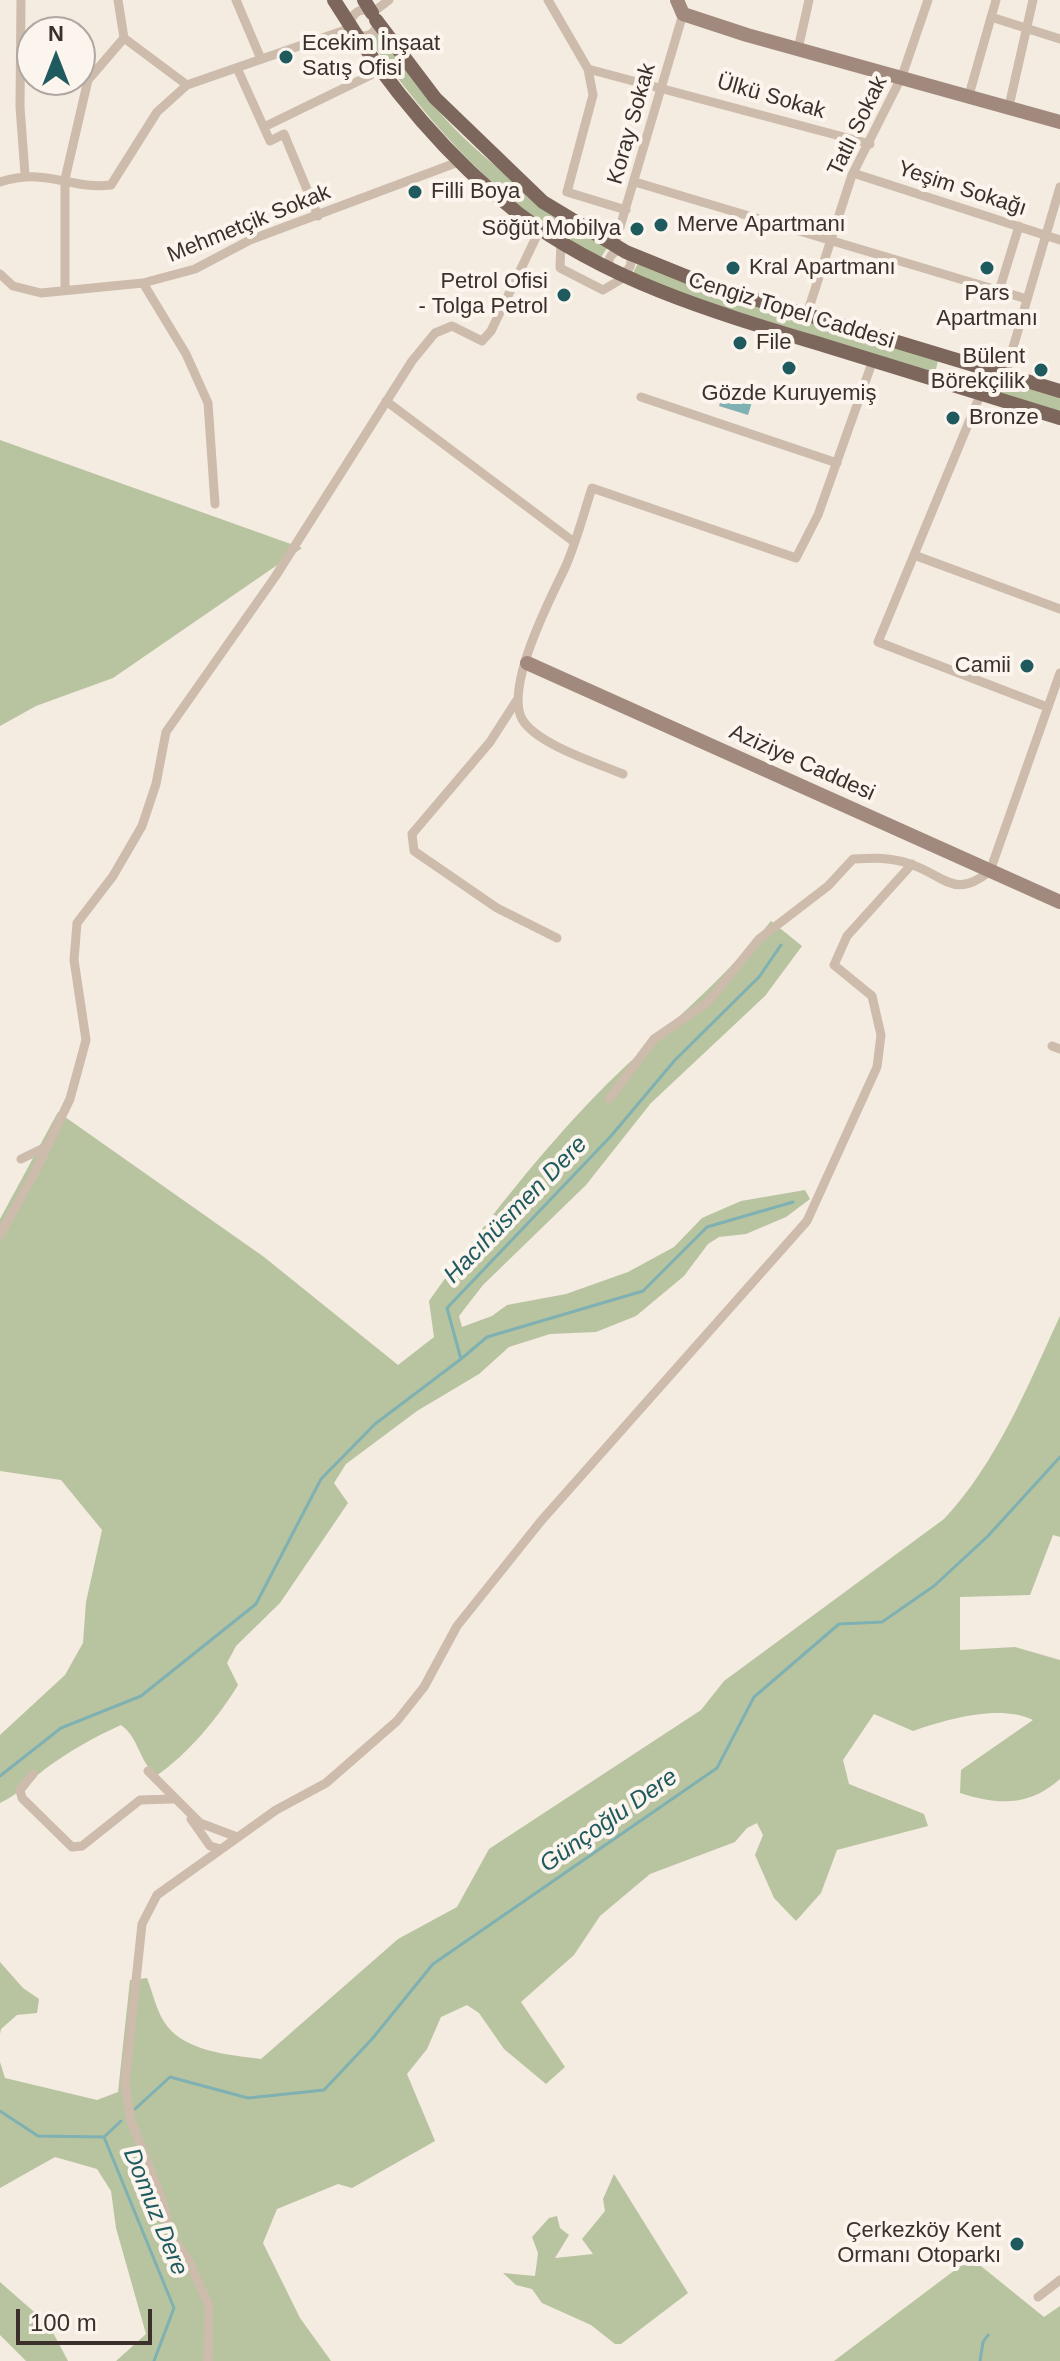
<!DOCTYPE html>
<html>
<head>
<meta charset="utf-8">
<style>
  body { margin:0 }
  #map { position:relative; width:1060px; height:2361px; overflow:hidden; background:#f4ebe1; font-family:Arial,sans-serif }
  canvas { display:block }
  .north { position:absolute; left:16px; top:16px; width:80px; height:80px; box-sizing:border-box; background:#fbf5ee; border:2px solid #aea6a0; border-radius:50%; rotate:0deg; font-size:22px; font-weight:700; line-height:32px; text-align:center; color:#3b302b }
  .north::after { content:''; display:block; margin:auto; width:28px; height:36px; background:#1f5a5e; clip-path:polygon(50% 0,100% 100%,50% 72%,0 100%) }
  .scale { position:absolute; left:16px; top:2309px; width:136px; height:36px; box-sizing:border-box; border:4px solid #3b302b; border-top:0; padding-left:10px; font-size:24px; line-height:28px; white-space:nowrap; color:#3b302b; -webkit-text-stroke:6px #fbf5ee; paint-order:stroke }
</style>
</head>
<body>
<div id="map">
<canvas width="1060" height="2361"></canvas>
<div class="north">N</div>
<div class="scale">100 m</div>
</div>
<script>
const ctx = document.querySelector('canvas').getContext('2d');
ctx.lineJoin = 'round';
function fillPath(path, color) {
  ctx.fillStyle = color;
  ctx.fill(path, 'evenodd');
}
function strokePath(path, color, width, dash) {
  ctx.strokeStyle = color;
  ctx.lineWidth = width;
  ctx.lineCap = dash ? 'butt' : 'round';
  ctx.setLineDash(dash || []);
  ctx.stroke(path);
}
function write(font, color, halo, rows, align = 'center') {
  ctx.font = font + ' Arial,sans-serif';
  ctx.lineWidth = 8;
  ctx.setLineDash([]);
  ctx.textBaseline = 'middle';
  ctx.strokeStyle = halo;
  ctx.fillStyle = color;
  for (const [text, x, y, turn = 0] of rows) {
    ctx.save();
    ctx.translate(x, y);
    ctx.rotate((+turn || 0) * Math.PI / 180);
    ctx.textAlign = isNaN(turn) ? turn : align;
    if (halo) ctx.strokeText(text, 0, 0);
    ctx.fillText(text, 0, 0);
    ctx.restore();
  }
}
fillPath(new Path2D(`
  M 379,33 C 398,57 415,83 435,107 C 483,164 547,205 607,248 L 600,259 C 505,209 430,126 369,39 Z
  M 638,263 L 938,361 L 935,373 L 687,296 L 633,273 Z
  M 1002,381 L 1060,398 L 1060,412 L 998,394 Z
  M 0,440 L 302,548 L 113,678 L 36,706 L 0,726 Z
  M 771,921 L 802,946 L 765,996 L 651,1103 L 586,1185 L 483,1285 L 459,1316 L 462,1327 L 492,1316 L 507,1305 L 566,1294 L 628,1272 L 674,1247 L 702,1218 L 741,1201 L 805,1190 L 810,1199 L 786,1217 L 746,1234 L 719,1237 L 708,1244 L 684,1276 L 636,1316 L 596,1332 L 550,1334 L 509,1347 L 479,1374 L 417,1411 L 346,1464 L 334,1483 L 348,1503 L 280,1603 L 236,1646 L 227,1663 L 238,1685 C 218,1718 188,1754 156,1776 C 138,1759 139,1738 121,1725 C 94,1737 68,1752 45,1769 C 28,1782 21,1793 0,1803 L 0,1735 L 65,1675 L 83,1643 L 86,1602 L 102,1530 L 61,1480 L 0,1471 L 0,1219 L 58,1112 L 264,1257 L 398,1365 L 434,1337 L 429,1301 C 481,1228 543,1148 607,1084 C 662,1030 722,982 771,921 Z
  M 1060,1316 L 1060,1537 L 1053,1535 L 1030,1595 L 960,1597 L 960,1650 L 1015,1647 L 1060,1660 L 1060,1779 C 1029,1807 997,1805 960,1793 L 961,1770 L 1033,1720 C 1000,1704 947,1719 913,1731 L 874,1714 L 843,1760 L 849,1784 L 924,1814 L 928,1826 L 837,1850 L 821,1893 L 796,1921 L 774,1898 L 755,1855 L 763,1835 L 757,1823 L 747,1828 L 735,1842 L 650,1874 L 600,1916 L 574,1955 L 521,2002 L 565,2067 L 546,2084 L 504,2049 L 479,2013 L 467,2005 L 441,2017 L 427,2049 L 407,2074 L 435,2141 L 352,2188 L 338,2184 L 277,2209 L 263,2243 L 300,2318 L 331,2361 L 116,2361 L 146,2334 L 116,2228 L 111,2191 L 97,2169 L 55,2157 L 0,2188 L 0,2062 L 5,2078 L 97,2100 L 118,2092 L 130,1980 L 147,1978 C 153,1993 157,2014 167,2026 C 187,2052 231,2055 261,2059 L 398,1939 L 457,1907 L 489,1849 L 701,1710 L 724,1681 L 944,1519 C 997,1463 1028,1385 1060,1316 Z
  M 0,1962 L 23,1988 L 39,1999 L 37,2013 L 17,2015 L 1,2029 L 0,2034 Z
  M 614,2174 L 688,2293 L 621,2344 L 615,2344 L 591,2325 L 542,2303 L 532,2289 L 516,2285 L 503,2273 L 535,2276 L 538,2253 L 532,2237 L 549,2218 L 557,2216 L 560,2228 L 569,2235 L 555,2258 L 593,2254 L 582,2239 L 605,2211 L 603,2199 Z
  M 971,2258 L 1044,2317 L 1060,2306 L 1060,2361 L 834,2361 Z
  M 0,2282 L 49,2325 L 68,2361 L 26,2361 L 0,2335 Z`), '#b8c4a0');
fillPath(new Path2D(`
  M 723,393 L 752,402 L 748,415 L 719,406 Z`), '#7fb0b2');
strokePath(new Path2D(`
  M 461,1359 L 487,1337 L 643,1291 L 707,1227 L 793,1202
  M 0,1776 L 61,1728 L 141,1696 L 256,1604 L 321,1479 L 375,1424 L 461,1359 L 447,1308 L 611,1136 L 675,1060 L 759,977 L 781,945
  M 135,2109 L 170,2077 L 248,2098 L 324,2090 L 372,2039 L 433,1964 L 717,1768 L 754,1697 L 839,1624 L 882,1622 L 934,1586 L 988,1536 L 1060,1457
  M 0,2111 L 38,2136 L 104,2137 L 174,2308 L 154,2361
  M 104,2137 L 121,2121
  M 980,2361 L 983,2342 L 988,2335`), '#7fb0b2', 3);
strokePath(new Path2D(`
  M 21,0 L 20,107 L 25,174
  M 236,0 L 261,59
  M 548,0 L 588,69 L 870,144
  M351 23a13 13 0 1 1 26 0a13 13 0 1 1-26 0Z
  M 372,13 L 389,0
  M 991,17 L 1060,39
  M 124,38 L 187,85
  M 798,49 L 809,0
  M 237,68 L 270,141 L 284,134 L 318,216
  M 588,69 L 593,95 L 567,192 L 626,210
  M 969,95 L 996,0
  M 1009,106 L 1033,0
  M 264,127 L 381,70
  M 853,173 L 1060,240
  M 0,182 C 49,167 69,190 111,185 L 157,112 L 187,85 L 351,28
  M 635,182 L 1027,299
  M 561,240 L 560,268 L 603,290 L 625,277
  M 615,244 L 683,14
  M609 262a11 11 0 1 1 22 0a11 11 0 1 1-22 0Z
  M 0,274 L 13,286 L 41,293 L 143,283 L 195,269 L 250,240 L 461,161
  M 143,283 L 186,354 L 208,403 L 215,504
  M 65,290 L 65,179 L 88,80 L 124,38 L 118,0
  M 999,291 L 1019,226
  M 807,314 L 852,175 L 902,76 L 928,0
  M974 382a12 12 0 1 1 24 0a12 12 0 1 1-24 0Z
  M 1005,375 L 1060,187
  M 981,393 L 878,642 L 1047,707
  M 641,397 L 837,463
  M 386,401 L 574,542
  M 914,555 L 1060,609
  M 517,700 L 490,742 L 412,834 L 414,851 L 497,908 L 557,938
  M 623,774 C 597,763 536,744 522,719 C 505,687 549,601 564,570 C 576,544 583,515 592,488 L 796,558 L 818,515 L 873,360
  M 1052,1046 L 1060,1049
  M 609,1099 L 654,1039 L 708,1002 L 759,939 L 828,886 L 853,859 C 873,858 891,857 910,864 C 946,876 954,900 990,871 L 1060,673
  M 21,1159 L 48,1146
  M 0,1235 L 37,1168 L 70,1099 L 86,1040 L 74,960 L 77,923 L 113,876 L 142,826 L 156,784 L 166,732 L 275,577 L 412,361 L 435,333 L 452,326 L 482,341 L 491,331 L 541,227
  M 148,1771 L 200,1823 L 237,1837
  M 33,1774 L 20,1790 L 22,1798 L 72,1847 L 82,1846 L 140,1800 L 173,1799
  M 191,1819 L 210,1846 L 221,1849
  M 1038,2297 L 1060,2280
  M 208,2361 L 209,2306 L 189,2261 L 170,2234 L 162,2199 L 131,2121 L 125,2084 L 142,1924 L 157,1895 L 276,1810 L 326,1783 L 397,1721 L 424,1687 L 457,1626 L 541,1521 L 807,1221 L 877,1067 L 881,1035 L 872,996 L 834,965 L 847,936 L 912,864`), '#cdbbac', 9);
strokePath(new Path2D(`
  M 677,0 L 683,14 L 747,35 L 1060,122
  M 527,663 L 1060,902`), '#a18a7d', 14);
strokePath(new Path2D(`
  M 334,0 C 383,80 445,156 519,214 C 609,282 717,313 823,345 C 902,369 981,393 1060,418
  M 364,0 L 372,13
  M 376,20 L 435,98 L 543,202 L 626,252 L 705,284 L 1060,391`), '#7d675c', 14);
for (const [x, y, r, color] of [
  [286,57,8,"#1f5a5e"],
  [415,192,8,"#1f5a5e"],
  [661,225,8,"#1f5a5e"],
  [637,229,8,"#1f5a5e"],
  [733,268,8,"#1f5a5e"],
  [987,268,8,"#1f5a5e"],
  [564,295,8,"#1f5a5e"],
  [740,343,8,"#1f5a5e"],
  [789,368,8,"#1f5a5e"],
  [1041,370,8,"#1f5a5e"],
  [953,418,8,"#1f5a5e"],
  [1027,666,8,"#1f5a5e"],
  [1017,2244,8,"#1f5a5e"]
]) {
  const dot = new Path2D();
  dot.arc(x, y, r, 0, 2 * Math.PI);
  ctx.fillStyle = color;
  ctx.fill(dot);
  strokePath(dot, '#fbf5ee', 3);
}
write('22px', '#3b302b', '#fbf5ee', [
  ["Ecekim İnşaat",302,44],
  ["Satış Ofisi",302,69],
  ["Filli Boya",431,192],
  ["Merve Apartmanı",677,225],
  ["Söğüt Mobilya",621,229,"right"],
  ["Kral Apartmanı",749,268],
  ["Petrol Ofisi",548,282,"right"],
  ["- Tolga Petrol",548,307,"right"],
  ["Pars",987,294,"center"],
  ["Apartmanı",987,319,"center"],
  ["File",756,343],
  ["Bülent",1025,357,"right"],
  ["Börekçilik",1025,382,"right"],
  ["Gözde Kuruyemiş",789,394,"center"],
  ["Bronze",969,418],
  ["Camii",1011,666,"right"],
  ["Çerkezköy Kent",1001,2231,"right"],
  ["Ormanı Otoparkı",1001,2256,"right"]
], 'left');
write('22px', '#3b302b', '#fbf5ee', [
  ["Ülkü Sokak",771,97,16],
  ["Koray Sokak",632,124,-74],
  ["Tatlı Sokak",858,126,-64],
  ["Yeşim Sokağı",962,189,18],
  ["Mehmetçik Sokak",249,224,-22],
  ["Cengiz Topel Caddesi",791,311,17],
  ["Aziziye Caddesi",802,763,24]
]);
write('italic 24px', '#1f5a5e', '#fbf5ee', [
  ["Hacıhüsmen Dere",516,1210,-46],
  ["Günçoğlu Dere",609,1821,-35],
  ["Domuz Dere",155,2212,68]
]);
</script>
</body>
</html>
